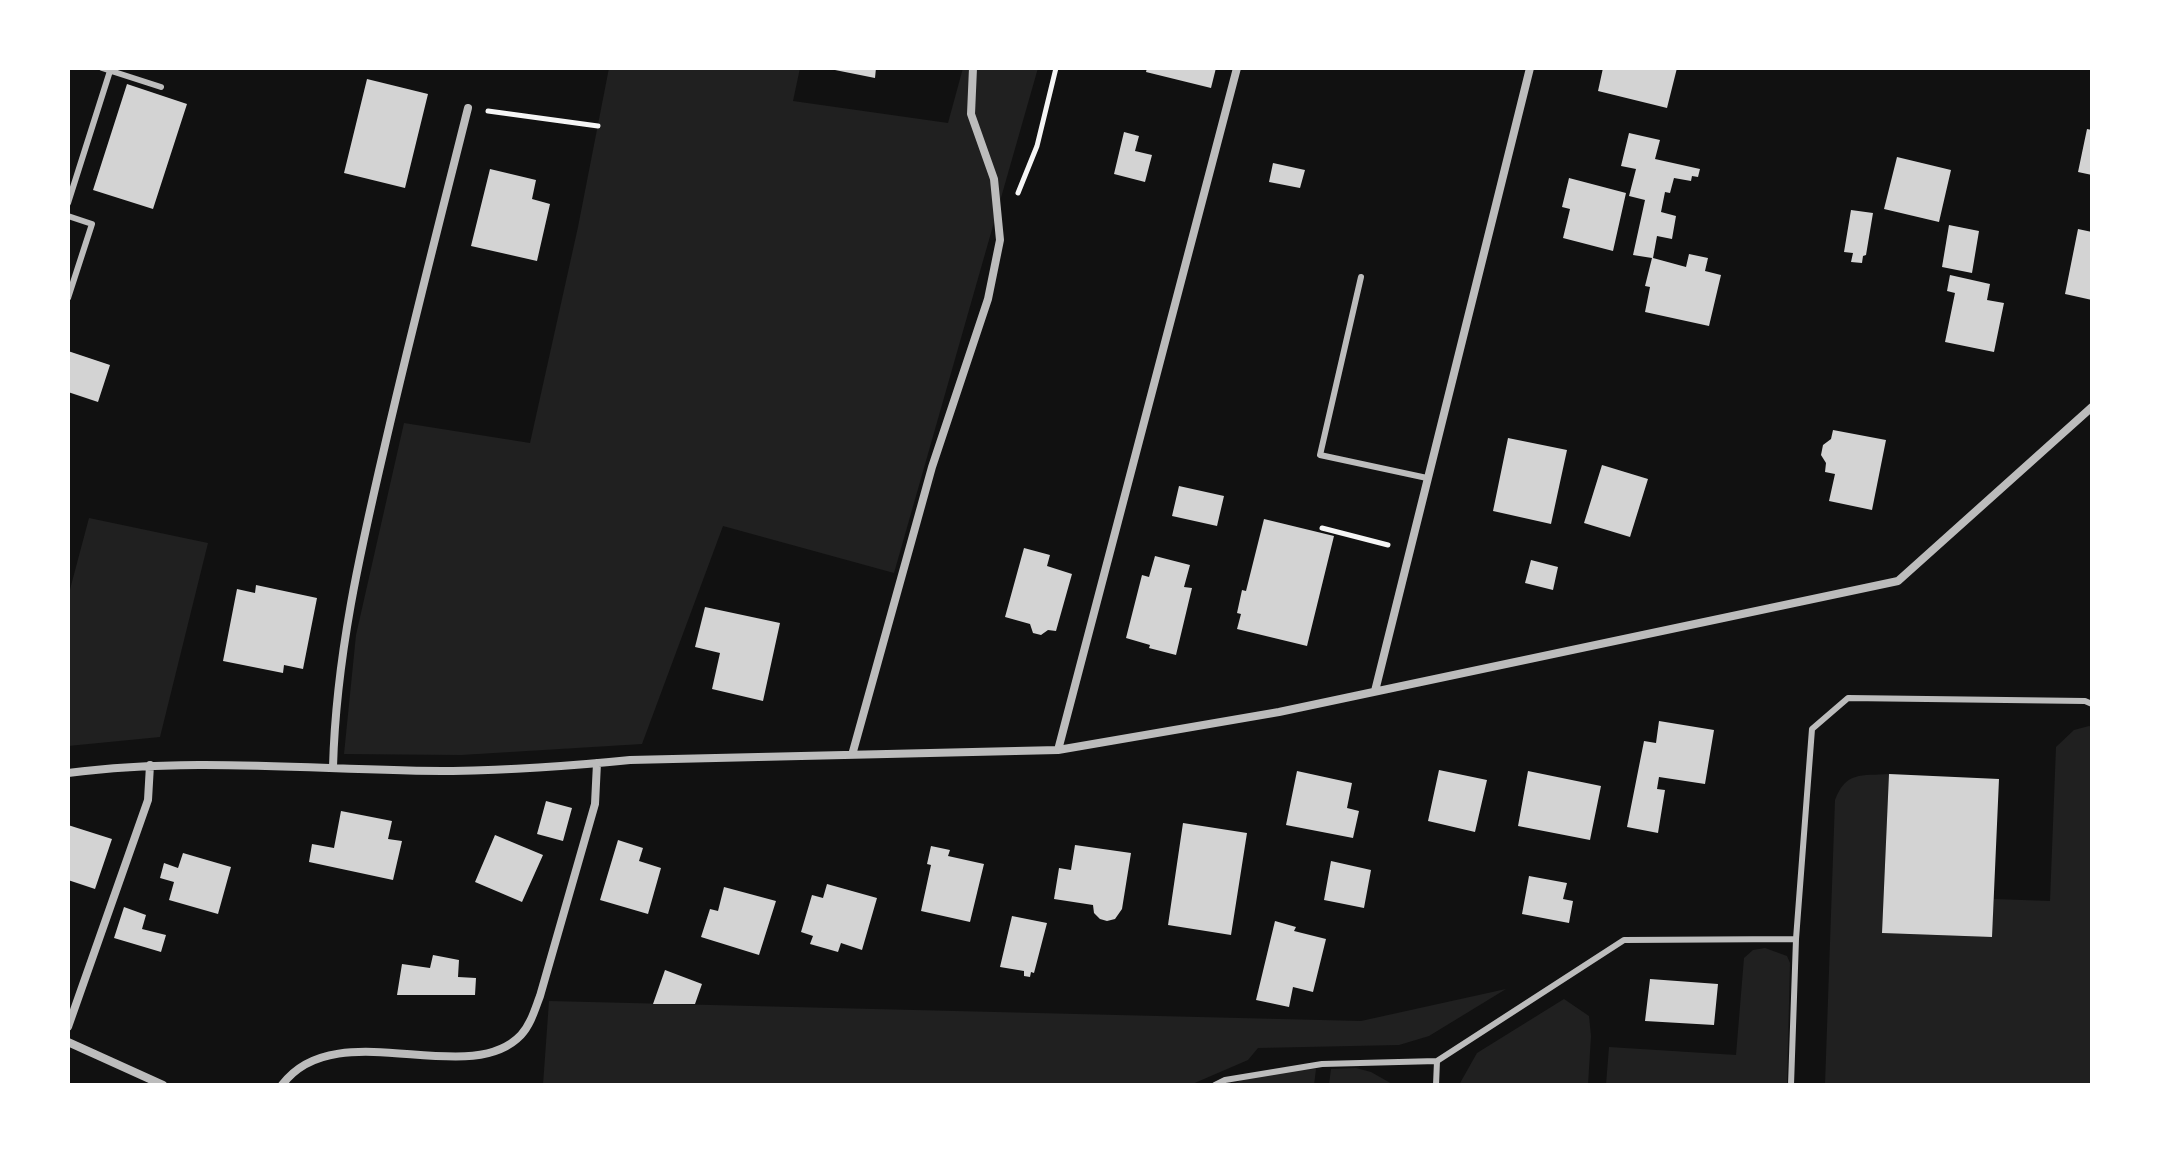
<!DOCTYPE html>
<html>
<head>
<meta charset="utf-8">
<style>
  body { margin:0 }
  #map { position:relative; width:2160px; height:1153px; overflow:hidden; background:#111; font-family:"Fira Sans",sans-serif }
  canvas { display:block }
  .frame { position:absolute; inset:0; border:70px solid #fff; pointer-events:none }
</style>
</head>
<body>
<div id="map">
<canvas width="2160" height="1153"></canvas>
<div class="frame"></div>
</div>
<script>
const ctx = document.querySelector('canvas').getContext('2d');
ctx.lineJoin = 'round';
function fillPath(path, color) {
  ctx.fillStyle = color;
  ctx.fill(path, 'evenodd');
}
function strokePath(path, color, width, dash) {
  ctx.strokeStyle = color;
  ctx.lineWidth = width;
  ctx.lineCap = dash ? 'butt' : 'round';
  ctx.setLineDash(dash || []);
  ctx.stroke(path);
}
fillPath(new Path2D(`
  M 609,68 L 800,68 L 793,101 L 948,123 L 963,68 L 1038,68 L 894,573 L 723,526 L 642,744 L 461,755 L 344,754 L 356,635 L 404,423 L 530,443 L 578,227 Z
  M 89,518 L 208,543 L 160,737 L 68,746 L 68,597 Z
  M 2089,726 L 2092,727 L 2092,1085 L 1825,1085 L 1835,800 C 1846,771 1861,776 1889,774 L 1882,933 L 1991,937 L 1994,899 L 2050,901 L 2056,747 L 2074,730 Z
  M 1765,948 L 1787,956 L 1790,963 L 1787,1085 L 1606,1085 L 1609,1047 L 1736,1055 L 1744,958 L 1753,950 Z
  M 1506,989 L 1429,1036 L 1399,1045 L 1258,1048 L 1248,1060 L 1190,1085 L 543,1085 L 549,1001 L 1361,1021 Z
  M 1564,999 L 1589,1016 L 1591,1036 L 1588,1085 L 1459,1085 L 1477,1053 Z
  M 1356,1068 L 1371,1072 L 1394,1085 L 1329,1085 L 1331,1069 Z
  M 1316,1069 L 1314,1085 L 1232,1085 L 1253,1073 Z`), '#202020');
fillPath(new Path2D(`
  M 825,68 L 876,68 L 875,78 Z
  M 1147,68 L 1216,68 L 1211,88 L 1146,72 Z
  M 1603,68 L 1677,68 L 1667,108 L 1598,91 Z
  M 367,79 L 428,94 L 405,188 L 344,173 Z
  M 127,84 L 187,104 L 153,209 L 93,190 Z
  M 2087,129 L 2092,130 L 2092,175 L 2078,172 Z
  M 1124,132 L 1139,136 L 1135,151 L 1152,155 L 1145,182 L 1114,174 Z
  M 1629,133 L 1660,140 L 1655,159 L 1700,169 L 1698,177 L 1692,176 L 1691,181 L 1674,178 L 1670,193 L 1665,192 L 1661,212 L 1676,216 L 1672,239 L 1657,236 L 1653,258 L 1686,267 L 1689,254 L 1708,258 L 1705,271 L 1721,275 L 1709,326 L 1645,312 L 1650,287 L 1645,286 L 1652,258 L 1633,255 L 1645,200 L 1629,196 L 1636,169 L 1621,166 Z
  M 1897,157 L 1951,170 L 1939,222 L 1884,209 Z
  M 1273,163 L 1305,170 L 1300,188 L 1269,182 Z
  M 490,169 L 536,180 L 532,199 L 550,204 L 537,261 L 471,246 Z
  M 1569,178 L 1626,193 L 1613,251 L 1563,238 L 1570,209 L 1562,207 Z
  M 1851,210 L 1873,213 L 1866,255 L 1863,256 L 1862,263 L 1851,262 L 1853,253 L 1844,252 Z
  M 1949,225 L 1979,231 L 1972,273 L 1942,267 Z
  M 2078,229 L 2092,232 L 2092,300 L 2065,294 Z
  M 1950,275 L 1990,284 L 1987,300 L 2004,303 L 1994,352 L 1945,342 L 1955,293 L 1947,291 Z
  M 68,351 L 110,365 L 98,402 L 68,392 Z
  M 1833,430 L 1886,440 L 1872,510 L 1829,501 L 1835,474 L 1825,472 L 1826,463 L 1821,455 L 1823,445 L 1831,439 Z
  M 1508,438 L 1567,450 L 1551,524 L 1493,511 Z
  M 1602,465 L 1648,479 L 1630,537 L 1584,523 Z
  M 1179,486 L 1224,496 L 1217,526 L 1172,516 Z
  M 1264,519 L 1334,536 L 1307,646 L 1237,629 L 1241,614 L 1237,613 L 1242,590 L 1246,591 Z
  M 1024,548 L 1050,555 L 1047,566 L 1072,574 L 1056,631 L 1048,630 L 1041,635 L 1033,633 L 1030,624 L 1005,617 Z
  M 1155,556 L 1190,565 L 1184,587 L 1192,588 L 1176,655 L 1149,648 L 1150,645 L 1126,638 L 1142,575 L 1149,577 Z
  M 1531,560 L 1558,567 L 1553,590 L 1525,583 Z
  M 256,585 L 317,598 L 303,669 L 284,665 L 283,673 L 223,661 L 237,589 L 255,593 Z
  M 705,607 L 780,623 L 763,701 L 712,689 L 720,653 L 695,647 Z
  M 1659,721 L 1714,730 L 1705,784 L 1659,777 L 1657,789 L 1665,790 L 1658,833 L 1627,827 L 1644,741 L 1656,743 Z
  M 1439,770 L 1487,780 L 1475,832 L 1428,821 Z
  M 1297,771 L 1352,783 L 1347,808 L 1359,811 L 1353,838 L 1286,825 Z
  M 1528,771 L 1601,786 L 1590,840 L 1518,826 Z
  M 1889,774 L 1999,779 L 1992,937 L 1882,933 Z
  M 546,801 L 572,808 L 563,841 L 537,834 Z
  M 341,811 L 392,821 L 388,839 L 402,841 L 393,880 L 309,862 L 312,844 L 334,848 Z
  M 1183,823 L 1247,833 L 1231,935 L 1168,925 Z
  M 68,825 L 112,839 L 95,889 L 68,880 Z
  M 495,835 L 543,855 L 522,902 L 475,882 Z
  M 618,840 L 643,848 L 639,861 L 661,868 L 648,914 L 600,900 Z
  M 1075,845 L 1131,853 L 1122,909 L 1115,919 L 1107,921 L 1100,919 L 1094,913 L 1093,905 L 1054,899 L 1059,868 L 1071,870 Z
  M 931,846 L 950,850 L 948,856 L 984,864 L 970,922 L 921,911 L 931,865 L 927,864 Z
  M 183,853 L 231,867 L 218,914 L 169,900 L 174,882 L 160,878 L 164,863 L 178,868 Z
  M 1331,861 L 1371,870 L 1364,908 L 1324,900 Z
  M 1529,876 L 1567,883 L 1563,899 L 1573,901 L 1569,923 L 1522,914 Z
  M 827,884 L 877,898 L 862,950 L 841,943 L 838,952 L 810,944 L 813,936 L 801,932 L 812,895 L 823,898 Z
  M 724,887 L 776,901 L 759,955 L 701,937 L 710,909 L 718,911 Z
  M 124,907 L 146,915 L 142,929 L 166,935 L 161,952 L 114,938 Z
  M 1012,916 L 1047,923 L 1034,973 L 1031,972 L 1030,977 L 1024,976 L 1024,971 L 1000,967 Z
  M 1275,921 L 1296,927 L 1294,931 L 1326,939 L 1313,992 L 1293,987 L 1289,1007 L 1256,1000 Z
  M 433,955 L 459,960 L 458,977 L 476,978 L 475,995 L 397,995 L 402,964 L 430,968 Z
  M 665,970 L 702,984 L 695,1004 L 653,1004 Z
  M 1650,979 L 1718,984 L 1714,1025 L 1645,1021 Z`), '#d3d3d3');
strokePath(new Path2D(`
  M 488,111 L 598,126
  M 1018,193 L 1037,146 L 1056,68
  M 1322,528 L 1388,545`), '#f5f5f5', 5);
strokePath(new Path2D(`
  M 102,68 L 161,87
  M 68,203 L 110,71
  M 68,216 L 92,224 L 68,298
  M 1361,277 L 1320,455 L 1427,478
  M 1215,1085 L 1225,1080 L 1322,1064 L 1437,1061 L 1624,940 L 1796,939
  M 1436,1085 L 1437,1061
  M 1791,1085 L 1796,939 L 1812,729 L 1848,698 L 2085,701 L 2092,704`), '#bcbcbc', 6);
strokePath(new Path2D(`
  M 1375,691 L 1530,68
  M 1058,750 L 1237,68
  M 852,755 L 932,467 L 988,299 L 1000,240 L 994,179 L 971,114 L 973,68
  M 333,767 C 336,657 360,552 385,445 C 411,332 440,220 468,108
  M 68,773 C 196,756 324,771 453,771 C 512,770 571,766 630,760 L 1058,750 L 1279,712 L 1898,581 L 2092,407
  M 68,1027 L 148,800 L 150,765
  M 68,1042 L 163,1085
  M 282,1085 C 336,1012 468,1091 521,1035 C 531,1024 535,1009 540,996 L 595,804 L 597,763`), '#bcbcbc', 8);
</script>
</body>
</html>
